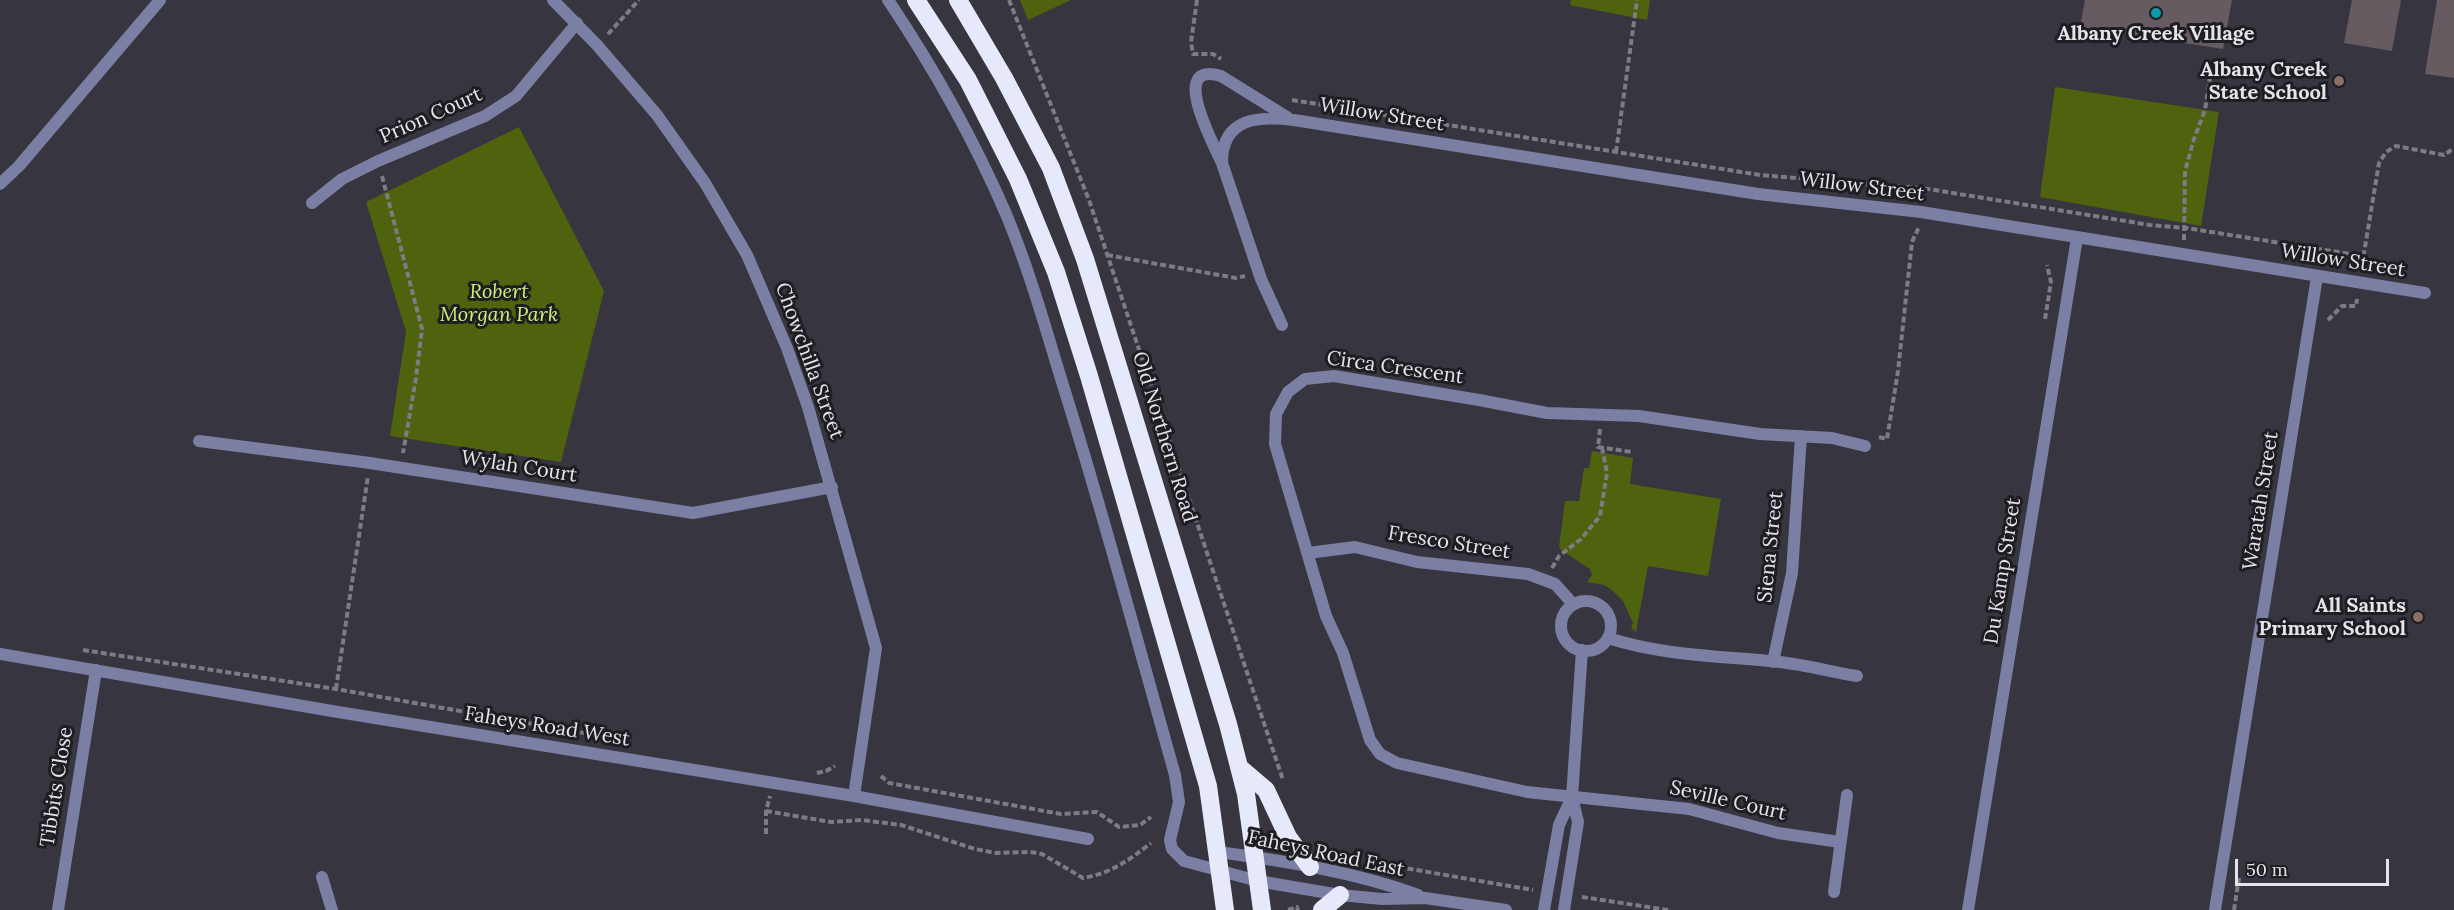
<!DOCTYPE html>
<html>
<head>
<meta charset="utf-8">
<style>
  body { margin:0 }
  #map { position:relative; width:2454px; height:910px; overflow:hidden; background:#37353f; font-family:Lora,serif }
  canvas { display:block }
  .scale { position:absolute; left:2235px; top:859px; width:154px; height:27px; box-sizing:border-box; border:3px solid #e5e4ea; border-top:0; padding-left:8px; font-size:18px; line-height:21px; white-space:nowrap; color:#e5e4ea; -webkit-text-stroke:4px #1e1d22; paint-order:stroke }
</style>
</head>
<body>
<div id="map">
<canvas width="2454" height="910"></canvas>
<div class="scale">50 m</div>
</div>
<script>
const ctx = document.querySelector('canvas').getContext('2d');
ctx.lineJoin = 'round';
function fillPath(path, color) {
  ctx.fillStyle = color;
  ctx.fill(path, 'evenodd');
}
function strokePath(path, color, width, dash) {
  ctx.strokeStyle = color;
  ctx.lineWidth = width;
  ctx.lineCap = dash ? 'butt' : 'round';
  ctx.setLineDash(dash || []);
  ctx.stroke(path);
}
function write(font, color, halo, rows, align = 'center') {
  ctx.font = font + ' Lora,serif';
  ctx.lineWidth = 6;
  ctx.setLineDash([]);
  ctx.textBaseline = 'middle';
  ctx.strokeStyle = halo;
  ctx.fillStyle = color;
  for (const [text, x, y, turn = 0] of rows) {
    ctx.save();
    ctx.translate(x, y);
    ctx.rotate((+turn || 0) * Math.PI / 180);
    ctx.textAlign = isNaN(turn) ? turn : align;
    if (halo) ctx.strokeText(text, 0, 0);
    ctx.fillText(text, 0, 0);
    ctx.restore();
  }
}
fillPath(new Path2D(`
  M 1020,0 L 1071,0 L 1028,20 Z
  M 1571,0 L 1650,0 L 1647,20 L 1570,5 Z
  M 2055,87 L 2219,112 L 2201,226 L 2040,197 Z
  M 519,127 L 604,291 L 561,462 L 390,436 L 406,332 L 366,202 Z
  M 1592,451 L 1633,458 L 1630,484 L 1721,499 L 1708,576 L 1648,566 L 1636,632 L 1631,627 L 1633,623 L 1623,601 L 1613,591 L 1604,585 L 1587,582 L 1592,575 L 1590,569 L 1561,550 L 1559,547 L 1565,501 L 1579,501 L 1584,468 L 1589,468 Z`), '#4f620d');
fillPath(new Path2D(`
  M 2085,0 L 2232,0 L 2223,49 L 2080,27 Z
  M 2352,0 L 2401,0 L 2392,51 L 2344,43 Z
  M 2437,0 L 2454,0 L 2454,78 L 2425,74 Z`), '#665b61');
strokePath(new Path2D(`
  M 1009,0 L 1089,200 L 1283,780
  M 1197,0 L 1191,42 L 1193,54 L 1213,54 L 1221,59
  M 608,34 L 639,0
  M 1292,100 L 1760,175 L 1922,188 L 2150,225 L 2186,228 L 2363,256
  M 1616,152 L 1637,0
  M 382,176 L 422,329 L 416,378 L 403,453
  M 2184,240 L 2185,171 L 2194,139 L 2205,110 L 2210,77
  M 1107,255 L 1236,278 L 1245,276
  M 2362,265 L 2379,163 L 2386,152 L 2396,146 L 2444,155 L 2454,148
  M 2045,319 L 2051,282 L 2047,265
  M 2328,320 L 2342,306 L 2356,306 L 2357,299
  M 1600,429 L 1598,447 L 1632,452
  M 1879,437 L 1887,439 L 1898,371 L 1912,242 L 1919,227
  M 1552,568 L 1559,556 L 1581,539 L 1600,516 L 1607,473 L 1602,448
  M 83,650 L 336,689 L 612,738
  M 336,689 L 368,476
  M 817,773 L 826,771 L 835,766
  M 881,776 L 889,783 L 1061,814 L 1097,812 L 1119,827 L 1140,825 L 1151,817
  M 766,811 L 831,822 L 862,820 L 901,825 L 975,849 L 996,853 L 1030,852 L 1042,854 L 1083,878 C 1111,873 1128,861 1151,843
  M 766,834 L 766,811 L 770,796
  M 1318,846 L 1342,855
  M 1381,864 L 1533,890
  M 1582,897 L 1668,910
  M 1288,910 L 1297,907 L 1298,910
  M 2234,910 L 2239,878`), '#7d7b84', 4, [6, 3]);
strokePath(new Path2D(`
  M 322,877 L 332,910
  M 1834,892 L 1847,795`), '#7a7fa3', 12);
strokePath(new Path2D(`
  M 553,0 L 597,45 L 657,115 L 705,183 L 747,255 L 787,348 L 808,407 L 876,648 L 854,796
  M 888,0 C 933,67 974,140 1006,214 C 1029,269 1045,326 1062,382 C 1103,512 1138,644 1175,775 L 1179,802 L 1170,840 L 1172,849 L 1184,861 L 1258,881 L 1340,895 L 1382,899 L 1425,898 L 1506,910
  M 1221,161 C 1213,143 1168,60 1221,76 L 1287,117
  M 0,184 L 19,166 L 160,0
  M 312,203 L 342,179 L 378,161 L 485,116 L 516,96 L 577,23
  M 1282,325 L 1261,279 L 1222,163 C 1222,117 1259,116 1294,120 L 1758,194 L 1921,212 L 2425,293
  M 199,441 L 370,463 L 693,513 L 832,487
  M 1308,553 L 1355,547 L 1417,562 L 1528,574 L 1555,584 L 1573,604
  M1561 626a25 25 0 1 1 50 0a25 25 0 1 1-50 0Z
  M 1608,638 C 1664,656 1722,656 1780,662 C 1806,665 1832,672 1857,676
  M 0,654 L 332,711 L 854,796 L 1088,839
  M 1773,662 L 1792,573 L 1801,436
  M 1840,842 L 1778,833 L 1689,809 L 1527,792 L 1397,763 L 1380,754 L 1370,740 L 1343,653 L 1326,616 L 1275,444 L 1276,414 L 1288,392 L 1305,379 L 1334,376 L 1479,400 L 1547,413 L 1639,416 L 1760,434 L 1832,438 L 1865,446
  M 1218,852 C 1285,861 1355,872 1418,895
  M 58,910 L 96,670
  M 1544,910 L 1559,825 L 1572,797
  M 1564,910 L 1578,822 L 1572,797 L 1582,650
  M 1968,910 L 2077,238
  M 2215,910 L 2317,277`), '#7a7fa3', 12);
strokePath(new Path2D(`
  M 916,0 L 968,80 L 1018,179 L 1056,272 L 1089,376 L 1208,786 L 1225,910
  M 958,0 L 1004,78 L 1051,168 L 1085,259 L 1228,724 L 1246,794 L 1262,910
  M 1239,767 L 1266,790 L 1288,837 L 1310,867
  M 1322,910 L 1340,895`), '#e6e9fa', 18);
for (const [x, y, r, color] of [
  [2156,13,6,"#0f9aa8"],
  [2339,81,6,"#8d6e63"],
  [2418,617,6,"#8d6e63"]
]) {
  const dot = new Path2D();
  dot.arc(x, y, r, 0, 2 * Math.PI);
  ctx.fillStyle = color;
  ctx.fill(dot);
  strokePath(dot, '#1e1d22', 2);
}
write('bold 20px', '#e5e4ea', '#1e1d22', [
  ["Albany Creek Village",2156,34,"center"],
  ["Albany Creek",2327,70],
  ["State School",2327,93],
  ["All Saints",2406,606],
  ["Primary School",2406,629]
], 'right');
write('20px', '#e5e4ea', '#1e1d22', [
  ["Willow Street",1382,115,9],
  ["Prion Court",431,116,-24],
  ["Willow Street",1862,187,7],
  ["Willow Street",2343,261,9],
  ["Chowchilla Street",809,361,70],
  ["Circa Crescent",1395,368,8],
  ["Old Northern Road",1164,437,73],
  ["Wylah Court",519,467,9],
  ["Waratah Street",2261,501,-81],
  ["Fresco Street",1449,543,9],
  ["Siena Street",1771,547,-84],
  ["Du Kamp Street",2003,571,-81],
  ["Faheys Road West",547,727,9],
  ["Tibbits Close",57,787,-81],
  ["Seville Court",1728,801,13],
  ["Faheys Road East",1326,854,12]
]);
write('italic 20px', '#cff079', '#1e1d22', [
  ["Robert",499,292],
  ["Morgan Park",499,315]
]);
</script>
</body>
</html>
